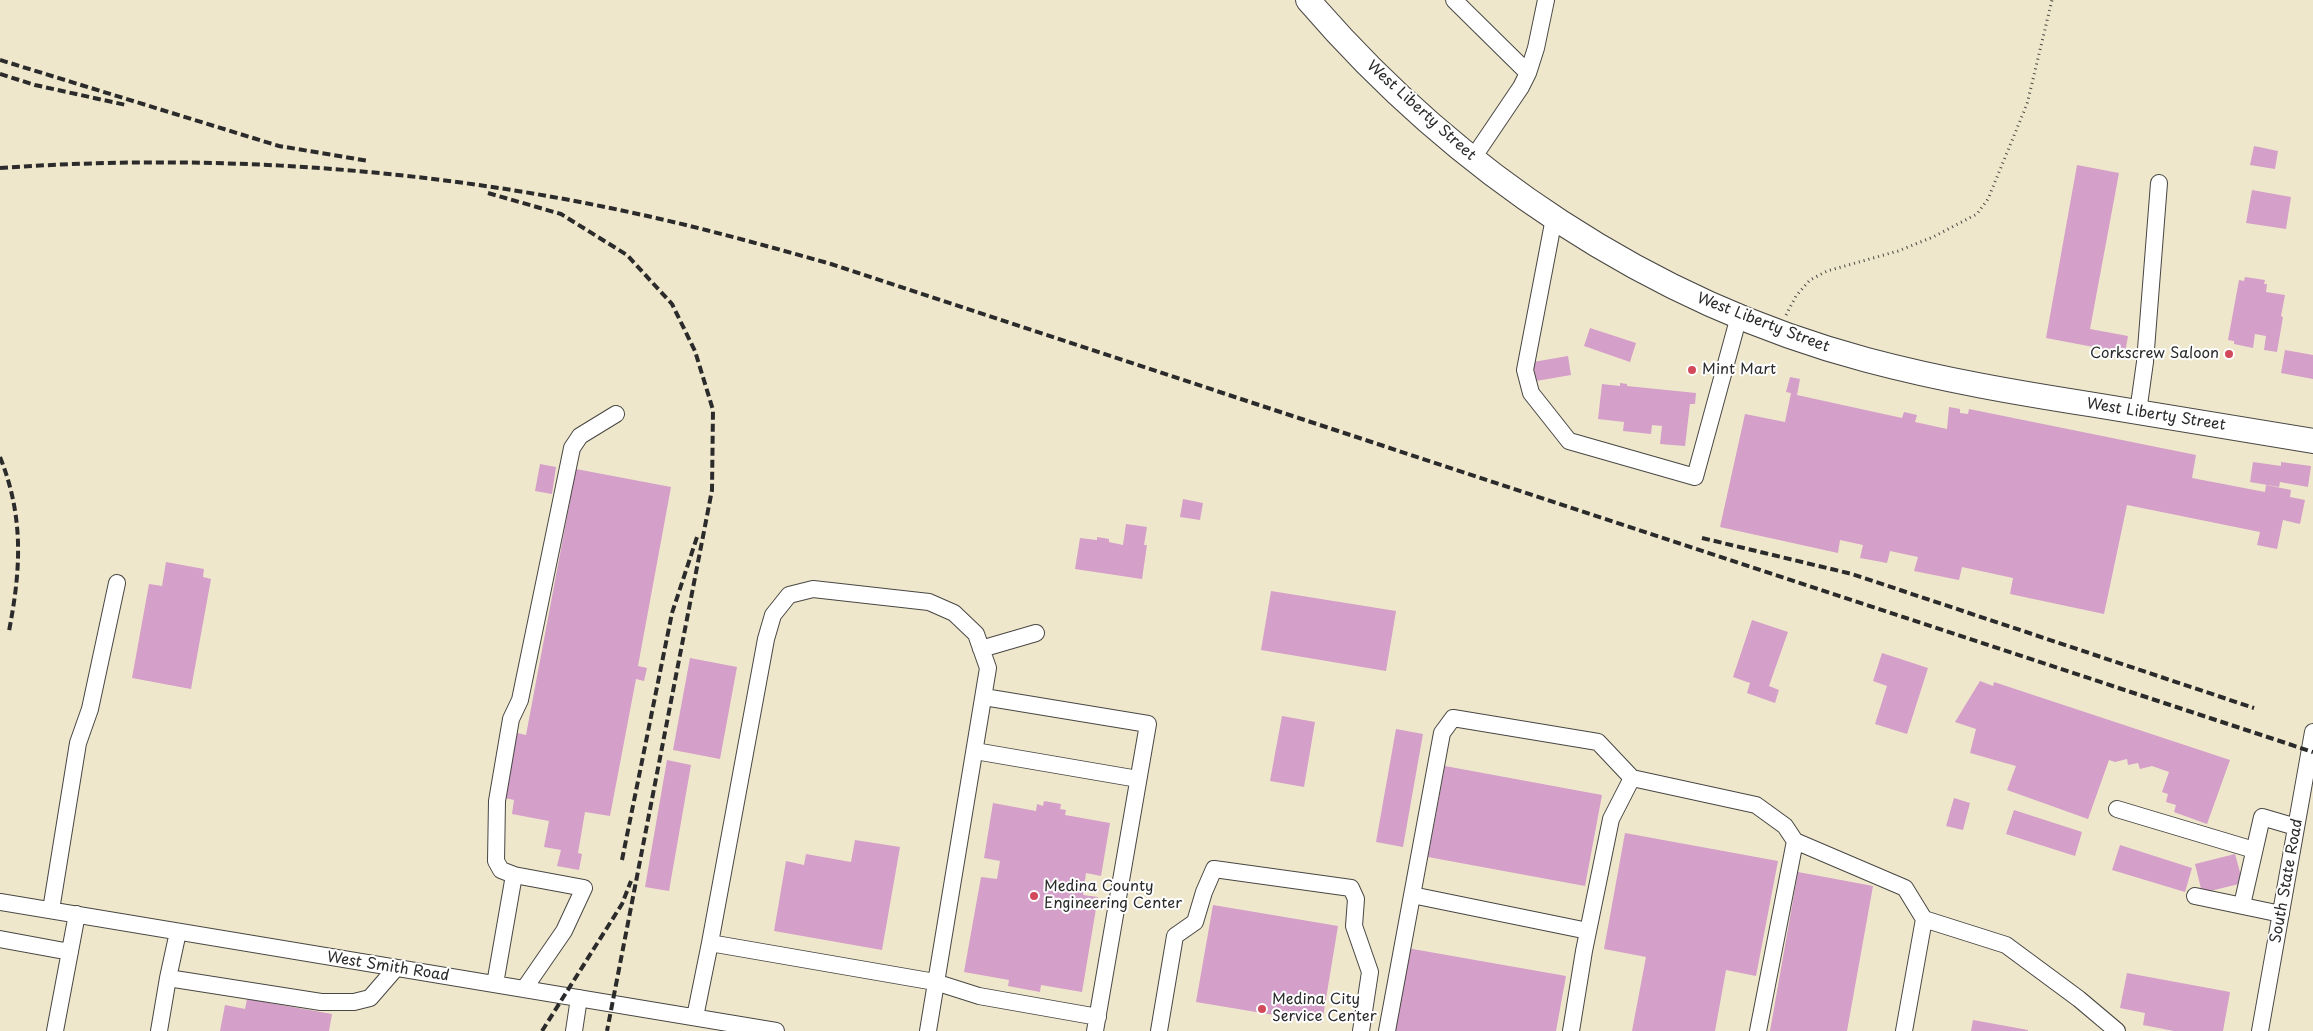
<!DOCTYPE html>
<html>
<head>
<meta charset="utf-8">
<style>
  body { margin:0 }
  canvas { display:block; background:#efe7cc }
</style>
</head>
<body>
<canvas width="2313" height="1031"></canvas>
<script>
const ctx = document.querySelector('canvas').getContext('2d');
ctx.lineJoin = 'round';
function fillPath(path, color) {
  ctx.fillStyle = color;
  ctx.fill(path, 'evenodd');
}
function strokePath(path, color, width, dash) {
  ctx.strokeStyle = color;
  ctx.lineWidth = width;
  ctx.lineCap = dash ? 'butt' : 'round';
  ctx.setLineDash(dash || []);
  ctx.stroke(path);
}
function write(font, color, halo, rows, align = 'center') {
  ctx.font = font + ' "Playpen Sans",sans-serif';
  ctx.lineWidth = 4;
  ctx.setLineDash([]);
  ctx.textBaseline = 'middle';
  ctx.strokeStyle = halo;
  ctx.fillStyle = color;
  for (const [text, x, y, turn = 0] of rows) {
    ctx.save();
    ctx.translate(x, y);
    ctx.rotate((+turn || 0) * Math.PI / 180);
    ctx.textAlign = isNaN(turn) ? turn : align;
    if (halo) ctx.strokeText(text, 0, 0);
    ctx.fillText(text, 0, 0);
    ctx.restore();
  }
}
fillPath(new Path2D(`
  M 2254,146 L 2278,151 L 2275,169 L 2250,165 Z
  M 2077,165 L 2119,173 L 2090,329 L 2128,336 L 2125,353 L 2046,338 Z
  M 2252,190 L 2291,197 L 2286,229 L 2246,223 Z
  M 2245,277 L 2265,280 L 2264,284 L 2267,284 L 2266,292 L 2285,295 L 2281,316 L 2283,317 L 2277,352 L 2264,350 L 2266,336 L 2255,334 L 2253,348 L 2234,344 L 2234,341 L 2228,340 L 2239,280 L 2244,281 Z
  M 1590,328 L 1636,343 L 1630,362 L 1584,346 Z
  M 2285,350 L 2313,355 L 2313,379 L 2281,373 Z
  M 1568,356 L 1571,375 L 1536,381 L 1533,362 Z
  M 1790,377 L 1800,379 L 1797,395 L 1902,418 L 1904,412 L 1917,415 L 1915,422 L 1947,429 L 1949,407 L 1960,409 L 1960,413 L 1968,414 L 1969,409 L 2196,455 L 2192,478 L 2265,492 L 2266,485 L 2291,490 L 2290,497 L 2305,500 L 2300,524 L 2283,520 L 2277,549 L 2257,545 L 2260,532 L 2127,505 L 2104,614 L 2010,594 L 2013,578 L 1962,567 L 1959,580 L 1914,571 L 1918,557 L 1890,551 L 1887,563 L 1860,558 L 1863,545 L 1840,540 L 1838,553 L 1720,527 L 1745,414 L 1785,422 L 1791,393 L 1786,392 Z
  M 1620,383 L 1627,384 L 1627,386 L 1696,393 L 1695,404 L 1690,404 L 1685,446 L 1660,444 L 1662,426 L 1652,425 L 1651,434 L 1623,431 L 1624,422 L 1598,419 L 1602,384 L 1620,386 Z
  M 2253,462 L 2281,466 L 2281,462 L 2311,466 L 2308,487 L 2280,482 L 2279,487 L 2250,482 Z
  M 540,464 L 556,467 L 552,494 L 535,491 Z
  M 576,469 L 671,487 L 638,666 L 647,668 L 644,681 L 636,679 L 610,816 L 585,812 L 578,853 L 582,854 L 579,870 L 557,866 L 561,850 L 544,847 L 549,821 L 512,814 L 514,800 L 500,797 L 513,732 L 526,735 Z
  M 1183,499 L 1203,503 L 1200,520 L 1180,517 Z
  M 1126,524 L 1147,527 L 1144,545 L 1147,545 L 1142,579 L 1075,569 L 1080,538 L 1097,540 L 1097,537 L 1109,539 L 1109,542 L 1123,545 Z
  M 166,562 L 204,569 L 203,577 L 211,579 L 191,689 L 132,678 L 149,584 L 162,586 Z
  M 1271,591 L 1396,611 L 1386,671 L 1261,650 Z
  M 1752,620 L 1788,632 L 1769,686 L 1779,690 L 1775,703 L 1747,693 L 1750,683 L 1733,677 Z
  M 1882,653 L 1928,668 L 1907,734 L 1875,724 L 1887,686 L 1873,681 Z
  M 690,658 L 737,667 L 720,759 L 673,750 Z
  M 1980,681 L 1993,686 L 1994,682 L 2230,760 L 2207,824 L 2174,812 L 2176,805 L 2166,802 L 2168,794 L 2162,792 L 2169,772 L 2152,766 L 2140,769 L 2138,763 L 2128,765 L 2127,759 L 2115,762 L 2109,760 L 2088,819 L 2007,790 L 2016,766 L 1970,753 L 1976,729 L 1955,722 Z
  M 1282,716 L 1315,722 L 1304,787 L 1270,781 Z
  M 1396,729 L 1423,734 L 1403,847 L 1376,842 Z
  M 667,760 L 691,765 L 669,891 L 645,887 Z
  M 1445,766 L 1602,795 L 1585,886 L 1428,857 Z
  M 1954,798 L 1970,803 L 1963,830 L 1946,826 Z
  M 1044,801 L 1061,804 L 1060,809 L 1066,810 L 1065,815 L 1110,823 L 1101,876 L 1086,873 L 1083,895 L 1098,897 L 1082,992 L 1041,985 L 1040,992 L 1008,986 L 1009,980 L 964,972 L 981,877 L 997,879 L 1000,861 L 984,858 L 993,803 L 1036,811 L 1037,804 L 1043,806 Z
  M 2014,810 L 2082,832 L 2075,856 L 2006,834 Z
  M 1625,833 L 1778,861 L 1756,976 L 1726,970 L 1715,1031 L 1632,1031 L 1646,957 L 1604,949 Z
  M 855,840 L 900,847 L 882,950 L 774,931 L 786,861 L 804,865 L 806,854 L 851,862 Z
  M 2120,845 L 2192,868 L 2185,892 L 2112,870 Z
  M 2235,854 L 2243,883 L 2202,893 L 2195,864 Z
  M 1798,872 L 1873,886 L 1847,1031 L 1770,1031 Z
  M 1213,905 L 1338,926 L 1322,1023 L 1196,1002 Z
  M 1407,948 L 1566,976 L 1556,1031 L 1393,1031 Z
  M 2127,973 L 2230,992 L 2223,1031 L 2174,1031 L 2143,1025 L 2145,1013 L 2120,1008 Z
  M 247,999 L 332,1014 L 329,1031 L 220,1031 L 225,1005 L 245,1009 Z
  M 1973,1020 L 2028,1030 L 2028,1031 L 1971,1031 Z`), '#d49fc9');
const minor = new Path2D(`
  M 1454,0 L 1528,73 L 1521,87 L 1473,158
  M 1528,73 L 1536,48 L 1546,0
  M 1554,218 L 1525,370 L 1531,393 L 1569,441 L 1695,477 L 1739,316
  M 2138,412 L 2145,362 L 2159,183
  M 981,649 L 1036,633
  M 984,697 L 1148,724 L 1095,1031
  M 975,751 L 1138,779
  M 2117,809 L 2254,850
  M 1795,841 L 1905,888 L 1924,919 L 2006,945 L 2079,999 L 2117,1031
  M 514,875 L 501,870 L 496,861 L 497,801 L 511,719 L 520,700 L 572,448 L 580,436 L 616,414
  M 1412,895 L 1588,931
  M 2195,896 L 2281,914
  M 0,902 L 776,1031
  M 2242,905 L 2262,817 L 2296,827
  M 51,910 L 78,743 L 90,709 L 117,583
  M 0,939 L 70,952
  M 710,943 L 766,639 L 773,615 L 789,595 L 813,589 L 929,602 L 954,613 L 976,634 L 988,668 L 928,1031
  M 168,978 L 178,932
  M 495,984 L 514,875 L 584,888 L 564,931 L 524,989
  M 695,1017 L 710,943 L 935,982 L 979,996 L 1098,1017
  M 55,1031 L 77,914
  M 159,1031 L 168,978 L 321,1002 L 354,1002 L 370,998 L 396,968
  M 574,1031 L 579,998
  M 1159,1031 L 1175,936 L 1195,922 L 1204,892 L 1214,869 L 1351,888 L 1356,899 L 1354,926 L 1370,972 L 1361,1031
  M 1387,1031 L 1442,733 L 1453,718 L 1598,742 L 1632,778 L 1756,805 L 1785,826 L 1795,841 L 1758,1031
  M 1571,1031 L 1584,951 L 1611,819 L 1632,778
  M 1904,1031 L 1924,919
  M 2260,1031 L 2313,732`);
const highway = new Path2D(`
  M 1308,0 C 1454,170 1649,302 1867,360 C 1942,380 2018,393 2095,405 C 2167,417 2240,429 2313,441`);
strokePath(minor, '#484743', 18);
strokePath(highway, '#484743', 26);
strokePath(new Path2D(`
  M 1786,315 L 1796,296 L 1810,280 L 1827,271 L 1898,251 L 1933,237 L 1977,214 L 1988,199 L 2027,104 L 2052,0`), '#484743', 3, [1, 4]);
strokePath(minor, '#fff', 16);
strokePath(highway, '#fff', 24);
strokePath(new Path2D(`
  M 0,60 L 279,146 L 369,161
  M 0,74 L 35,85 L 126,105
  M 0,168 C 213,153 430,168 638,214 C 703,228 767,246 831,264 L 2313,752
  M 488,193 L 561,214 L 627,255 L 672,304 L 695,351 L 713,410 L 712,490 L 607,1031
  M 0,457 C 24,517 21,569 9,631
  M 1702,538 L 1852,574 L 2254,708
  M 622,860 L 672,613 L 697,537
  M 542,1031 L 622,904 L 631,881`), '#2b2b2b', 4, [8, 4]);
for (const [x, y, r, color] of [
  [2229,354,5,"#d1495b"],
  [1692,370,5,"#d1495b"],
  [1034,896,5,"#d1495b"],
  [1262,1009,5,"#d1495b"]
]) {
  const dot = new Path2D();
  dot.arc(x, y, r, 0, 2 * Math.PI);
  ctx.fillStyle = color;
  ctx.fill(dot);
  strokePath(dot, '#fff', 2);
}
write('15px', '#2b2b2b', '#fff', [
  ["West Liberty Street",1421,111,42],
  ["West Liberty Street",1763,323,21],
  ["West Liberty Street",2156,415,9],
  ["South State Road",2287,881,-80],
  ["West Smith Road",388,967,9]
]);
write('15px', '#2b2b2b', '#fff', [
  ["Corkscrew Saloon",2219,354,"right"],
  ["Mint Mart",1702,370],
  ["Medina County",1044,887],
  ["Engineering Center",1044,904],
  ["Medina City",1272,1000],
  ["Service Center",1272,1017]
], 'left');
</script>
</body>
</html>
